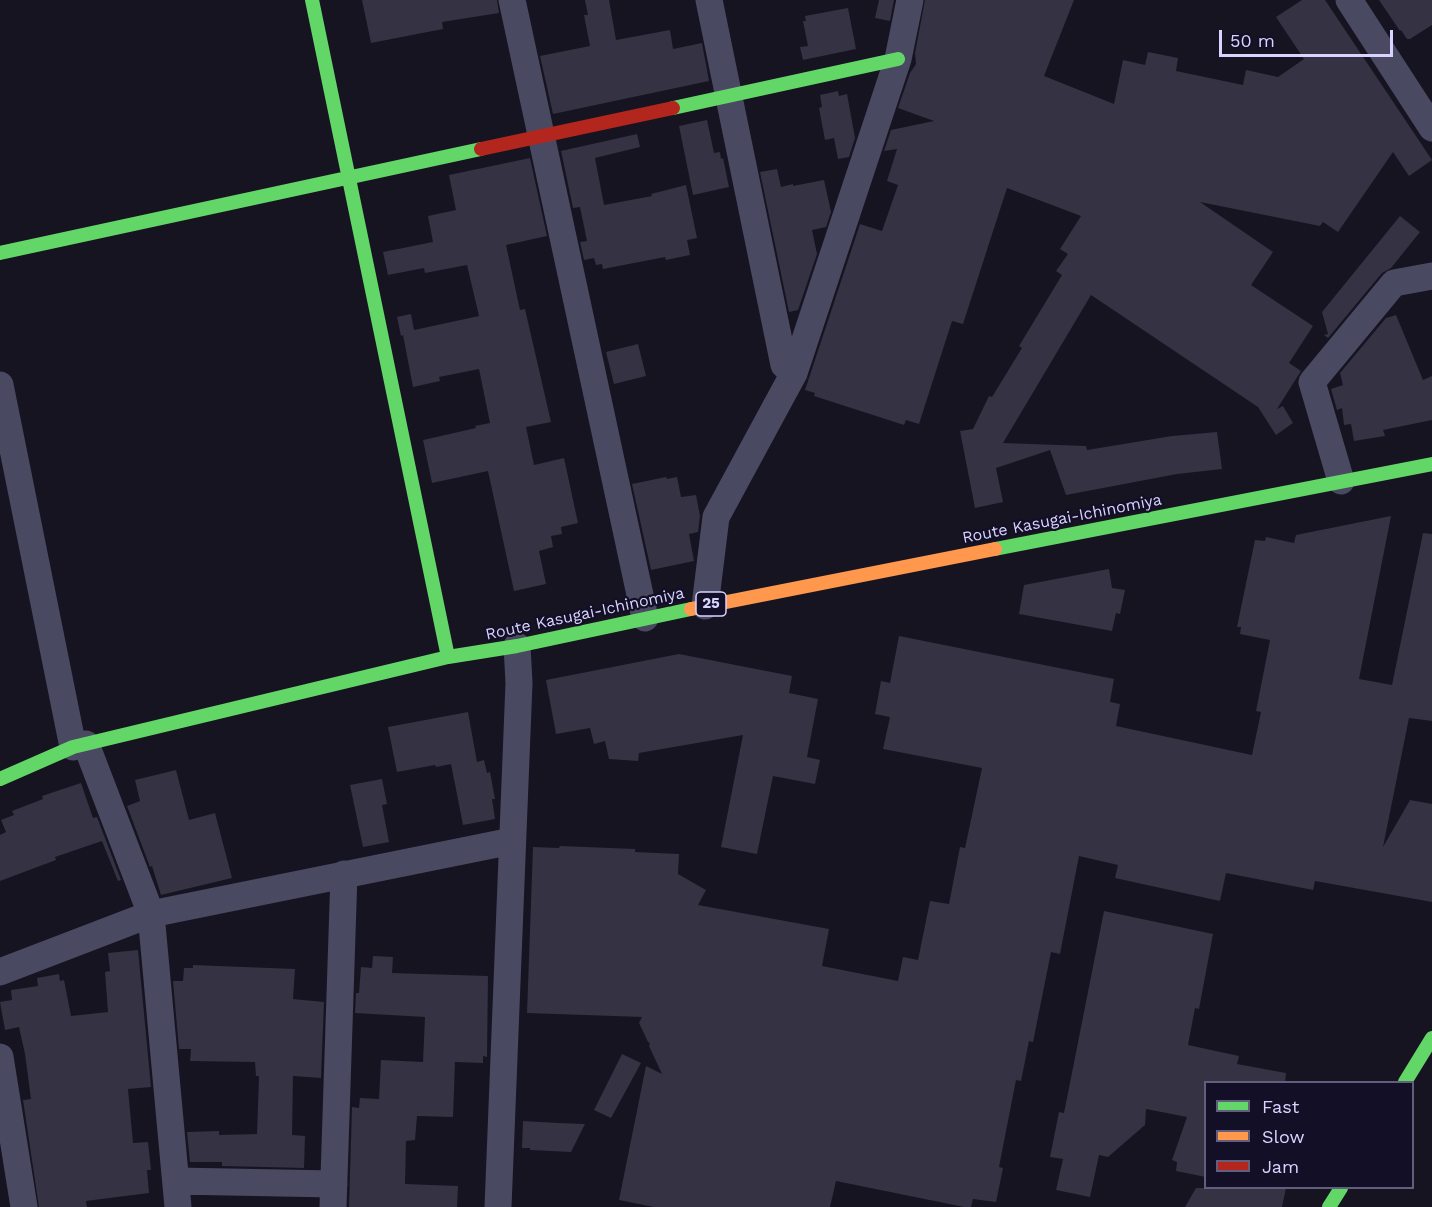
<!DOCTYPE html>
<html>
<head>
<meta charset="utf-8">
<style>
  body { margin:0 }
  #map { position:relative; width:1432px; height:1207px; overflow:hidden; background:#161421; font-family:"Work Sans",sans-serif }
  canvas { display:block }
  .legend { position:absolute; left:1204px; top:1081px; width:210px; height:108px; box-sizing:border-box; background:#130f26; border:2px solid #625e7d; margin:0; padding:8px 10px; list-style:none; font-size:18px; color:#d9d4ff }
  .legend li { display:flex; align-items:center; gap:12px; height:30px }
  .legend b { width:30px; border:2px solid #625e7d }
  .scale { position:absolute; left:1219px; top:30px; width:174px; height:27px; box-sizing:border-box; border:3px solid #d9d4ff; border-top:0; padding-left:8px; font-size:18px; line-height:21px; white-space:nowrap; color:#d9d4ff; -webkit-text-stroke:4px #130f26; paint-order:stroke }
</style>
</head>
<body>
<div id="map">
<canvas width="1432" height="1207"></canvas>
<ul class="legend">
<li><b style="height:8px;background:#63d668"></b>Fast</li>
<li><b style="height:8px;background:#ff974d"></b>Slow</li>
<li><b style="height:8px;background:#b3261e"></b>Jam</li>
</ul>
<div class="scale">50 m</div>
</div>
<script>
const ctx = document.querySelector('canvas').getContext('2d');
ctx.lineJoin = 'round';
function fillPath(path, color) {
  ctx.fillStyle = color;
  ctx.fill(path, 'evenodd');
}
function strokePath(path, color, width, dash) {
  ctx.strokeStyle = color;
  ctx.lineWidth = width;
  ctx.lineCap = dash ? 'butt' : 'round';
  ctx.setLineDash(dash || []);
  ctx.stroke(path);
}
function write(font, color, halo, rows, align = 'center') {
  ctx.font = font + ' "Work Sans",sans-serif';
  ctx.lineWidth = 4.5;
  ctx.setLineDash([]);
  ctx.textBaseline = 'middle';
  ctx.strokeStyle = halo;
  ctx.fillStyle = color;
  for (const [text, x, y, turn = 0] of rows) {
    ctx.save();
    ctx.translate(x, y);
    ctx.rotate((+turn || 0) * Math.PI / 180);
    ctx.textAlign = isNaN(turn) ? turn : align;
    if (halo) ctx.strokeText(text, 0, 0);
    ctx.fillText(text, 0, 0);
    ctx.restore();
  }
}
fillPath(new Path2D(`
  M 362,0 L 497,0 L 499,13 L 442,22 L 443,29 L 371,43 Z
  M 585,0 L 609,0 L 616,40 L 670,30 L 673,49 L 702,43 L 709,81 L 553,114 L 540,56 L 590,46 L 584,15 L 588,15 Z
  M 879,0 L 894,0 L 890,21 L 875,18 Z
  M 925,0 L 1074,0 L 1044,76 L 1114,104 L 1123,60 L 1145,65 L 1148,52 L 1178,58 L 1176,71 L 1243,85 L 1246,70 L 1278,77 L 1304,59 L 1276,17 L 1302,0 L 1325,0 L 1432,160 L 1409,176 L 1393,152 L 1338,232 L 1323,222 L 1320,226 L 1200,202 L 1273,252 L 1251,285 L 1313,326 L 1289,363 L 1301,371 L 1277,409 L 1283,406 L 1293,423 L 1276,435 L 1258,407 L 1091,295 L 1003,443 L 1086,446 L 1087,450 L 1172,436 L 1217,432 L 1222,469 L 1177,474 L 1066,495 L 1050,450 L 996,468 L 1003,502 L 975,508 L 960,431 L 973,429 L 989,396 L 992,397 L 1022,348 L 1019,346 L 1062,275 L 1056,271 L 1068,254 L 1060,249 L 1081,216 L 1007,188 L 963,324 L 952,321 L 919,424 L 906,420 L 904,425 L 814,396 L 815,393 L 805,390 L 860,224 L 882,231 L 898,185 L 887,181 L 897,149 L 884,151 L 891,130 L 934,121 L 898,108 L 910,73 L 916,64 L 915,53 Z
  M 1379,0 L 1432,0 L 1432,25 L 1410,39 L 1407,39 L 1401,30 L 1400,31 Z
  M 848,8 L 856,49 L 803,60 L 800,47 L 808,46 L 803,21 L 806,21 L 805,16 Z
  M 838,91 L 839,96 L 847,94 L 855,138 L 849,157 L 838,159 L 834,138 L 825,140 L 819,108 L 822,107 L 820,95 Z
  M 707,120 L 714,153 L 720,152 L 721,159 L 723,158 L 729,187 L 693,195 L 679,126 Z
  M 637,134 L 640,147 L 595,158 L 604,205 L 652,196 L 651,194 L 686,185 L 697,238 L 687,240 L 690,255 L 666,260 L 665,257 L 603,269 L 602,264 L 596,265 L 594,258 L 584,260 L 580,242 L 587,241 L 580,207 L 573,208 L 561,151 Z
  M 530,158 L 547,236 L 506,245 L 520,310 L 525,309 L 551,422 L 526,427 L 534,465 L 564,458 L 578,523 L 561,527 L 562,534 L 551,536 L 553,547 L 539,551 L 546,584 L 514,591 L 488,471 L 432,483 L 423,440 L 476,428 L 475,426 L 490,423 L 479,369 L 439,377 L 440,381 L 413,387 L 403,335 L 401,336 L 397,317 L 411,314 L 414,330 L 479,316 L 467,265 L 425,273 L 424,268 L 388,275 L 383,252 L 433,242 L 428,216 L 456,210 L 449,175 Z
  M 777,169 L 781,187 L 793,184 L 793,186 L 824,180 L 831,212 L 826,227 L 812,230 L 817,254 L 798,310 L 789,312 L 760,172 Z
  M 1400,216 L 1420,232 L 1391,268 L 1382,273 L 1328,338 L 1324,335 L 1328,334 L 1322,312 Z
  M 1396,315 L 1423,380 L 1432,376 L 1432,420 L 1383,430 L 1385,436 L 1354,441 L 1351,424 L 1344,425 L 1342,408 L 1337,410 L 1331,389 L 1343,385 L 1340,373 L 1386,318 Z
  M 638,344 L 646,376 L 614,384 L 606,352 Z
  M 666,477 L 667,479 L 677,477 L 681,497 L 696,495 L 700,516 L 698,532 L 689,534 L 694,561 L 651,570 L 632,484 Z
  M 1391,516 L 1359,679 L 1392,685 L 1423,533 L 1432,534 L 1432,721 L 1409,718 L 1383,847 L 1410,800 L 1432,804 L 1432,902 L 1315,881 L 1313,890 L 1226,873 L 1220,901 L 1115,878 L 1118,865 L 1079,856 L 1060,954 L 1051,952 L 1033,1042 L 1029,1041 L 1021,1081 L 1016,1080 L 999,1167 L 1003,1168 L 996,1202 L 973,1199 L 971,1207 L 964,1207 L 836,1181 L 830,1207 L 654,1207 L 619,1200 L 646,1066 L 662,1074 L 649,1046 L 650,1043 L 648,1042 L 639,1023 L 642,1017 L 527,1013 L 533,847 L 559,848 L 560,846 L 635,849 L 635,852 L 679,854 L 678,874 L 706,890 L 698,905 L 829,929 L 822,966 L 898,981 L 903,957 L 918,960 L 930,901 L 949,904 L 960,847 L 965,848 L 982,768 L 883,749 L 890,717 L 875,714 L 881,681 L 890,683 L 899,636 L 1114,679 L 1110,702 L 1120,704 L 1116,726 L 1252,755 L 1261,712 L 1256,711 L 1270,640 L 1240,634 L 1241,627 L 1237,627 L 1255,540 L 1265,541 L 1266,537 L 1294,543 L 1296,535 Z
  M 1109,569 L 1112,588 L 1125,590 L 1120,614 L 1116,613 L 1112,631 L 1019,614 L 1024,585 Z
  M 679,654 L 792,676 L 789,693 L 818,699 L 807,757 L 820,760 L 815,784 L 773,776 L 757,854 L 721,847 L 743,735 L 639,753 L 638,761 L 609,759 L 605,741 L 594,744 L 590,728 L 556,734 L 546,680 Z
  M 468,712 L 477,762 L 484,760 L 487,773 L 490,772 L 495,799 L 492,799 L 495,819 L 463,825 L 451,764 L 436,767 L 435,765 L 397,772 L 388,727 Z
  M 176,770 L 189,820 L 215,813 L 232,878 L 161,895 L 152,866 L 150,867 L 127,806 L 140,801 L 135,780 Z
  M 382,779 L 387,804 L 382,805 L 389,842 L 363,847 L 350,785 Z
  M 81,783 L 93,818 L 97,817 L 121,880 L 118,881 L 102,841 L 55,857 L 56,860 L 0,881 L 0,835 L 6,832 L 1,820 L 14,815 L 12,811 L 43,799 L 42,796 Z
  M 1104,911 L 1213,934 L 1199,1009 L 1195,1008 L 1188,1045 L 1239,1056 L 1237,1064 L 1286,1073 L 1285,1083 L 1206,1083 L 1206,1177 L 1176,1171 L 1177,1162 L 1172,1160 L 1187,1117 L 1146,1109 L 1145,1125 L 1108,1157 L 1099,1155 L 1090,1197 L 1056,1190 L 1063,1159 L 1050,1157 L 1059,1112 L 1064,1113 Z
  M 138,950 L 151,1087 L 128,1089 L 133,1143 L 148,1142 L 151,1170 L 147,1170 L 149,1193 L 86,1201 L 87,1207 L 39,1207 L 23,1100 L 31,1099 L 25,1054 L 19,1027 L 5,1030 L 0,1002 L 12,1000 L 11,990 L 38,986 L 37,978 L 59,974 L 60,981 L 64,980 L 71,1016 L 108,1012 L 105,972 L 110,971 L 108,953 Z
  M 373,956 L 393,957 L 392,973 L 488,976 L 487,1057 L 483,1056 L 483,1063 L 455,1062 L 453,1117 L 417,1116 L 415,1140 L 406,1141 L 405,1184 L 458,1186 L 457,1207 L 349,1207 L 352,1107 L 359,1108 L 360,1098 L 379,1099 L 381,1060 L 423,1062 L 425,1017 L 355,1013 L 356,993 L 359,993 L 361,967 L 372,968 Z
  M 193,965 L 295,969 L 293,999 L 324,1002 L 321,1078 L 293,1076 L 292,1135 L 305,1136 L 304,1168 L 222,1166 L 222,1162 L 190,1162 L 187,1132 L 219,1131 L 219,1135 L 257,1134 L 259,1076 L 256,1076 L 255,1062 L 190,1061 L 191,1049 L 179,1049 L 173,981 L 183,981 L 184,968 L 193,968 Z
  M 622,1054 L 641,1063 L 611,1118 L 594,1110 Z
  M 523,1121 L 558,1123 L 585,1124 L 571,1152 L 530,1150 L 530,1148 L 522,1148 Z
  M 1196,1188 L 1286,1188 L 1282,1207 L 1185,1207 Z`), '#343243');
strokePath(new Path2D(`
  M 512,0 L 645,618
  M 709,0 L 784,365 L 794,373
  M 1349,0 L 1432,128
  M 0,385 L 73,747
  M 1341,481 L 1312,382 L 1394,283 L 1432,276
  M 705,606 L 716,517 L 794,373 L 898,59 L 910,0
  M 86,744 L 151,914 L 178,1207
  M 0,972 L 151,914 L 512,841
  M 0,1057 L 24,1207
  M 176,1181 L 334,1184
  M 333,1207 L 344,874
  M 498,1207 L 519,683 L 517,646`), '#4a4962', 27);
strokePath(new Path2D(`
  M 312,0 L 448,657
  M 673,108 L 898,59
  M 0,253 L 481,149
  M 995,549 L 1432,464
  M 0,779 L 73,747 L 448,657 L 517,646 L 691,609
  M 1405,1082 L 1432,1038
  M 1329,1207 L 1341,1188`), '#63d668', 14);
strokePath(new Path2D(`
  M 691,609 L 995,549`), '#ff974d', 14);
strokePath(new Path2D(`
  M 481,149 L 673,108`), '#b3261e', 14);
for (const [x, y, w] of [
  [711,604,30]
]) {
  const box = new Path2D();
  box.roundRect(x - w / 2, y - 12, w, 24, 4.5);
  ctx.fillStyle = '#130f26';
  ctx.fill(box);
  strokePath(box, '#d9d4ff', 1.5);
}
write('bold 15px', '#d9d4ff', null, [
  ["25",711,604]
]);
write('16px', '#d9d4ff', '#130f26', [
  ["Route Kasugai-Ichinomiya",1062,519,-11],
  ["Route Kasugai-Ichinomiya",585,614,-12]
]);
</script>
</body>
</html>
